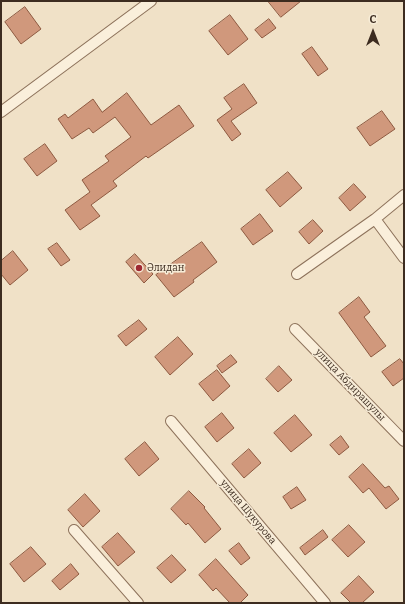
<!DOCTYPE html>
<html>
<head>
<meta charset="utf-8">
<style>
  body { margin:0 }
  #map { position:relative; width:405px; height:604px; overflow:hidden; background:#f0e1c7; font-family:Bitter,serif }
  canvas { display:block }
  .frame { position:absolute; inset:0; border:2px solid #3d2c20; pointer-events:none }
  .north { position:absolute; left:353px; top:12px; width:40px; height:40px; -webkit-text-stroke:3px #f7ecd7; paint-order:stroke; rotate:0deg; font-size:11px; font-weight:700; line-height:16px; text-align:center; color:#3d2c20 }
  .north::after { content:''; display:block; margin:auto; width:14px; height:18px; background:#3d2c20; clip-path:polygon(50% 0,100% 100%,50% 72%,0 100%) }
</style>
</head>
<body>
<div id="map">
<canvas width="405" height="604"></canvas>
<div class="frame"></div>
<div class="north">С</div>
</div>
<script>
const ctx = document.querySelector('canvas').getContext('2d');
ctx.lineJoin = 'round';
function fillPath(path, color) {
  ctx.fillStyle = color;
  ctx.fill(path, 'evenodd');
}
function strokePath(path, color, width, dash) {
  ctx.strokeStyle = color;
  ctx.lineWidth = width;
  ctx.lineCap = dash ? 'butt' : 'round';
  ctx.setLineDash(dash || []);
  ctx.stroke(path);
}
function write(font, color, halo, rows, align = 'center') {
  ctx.font = font + ' Bitter,serif';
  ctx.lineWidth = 3;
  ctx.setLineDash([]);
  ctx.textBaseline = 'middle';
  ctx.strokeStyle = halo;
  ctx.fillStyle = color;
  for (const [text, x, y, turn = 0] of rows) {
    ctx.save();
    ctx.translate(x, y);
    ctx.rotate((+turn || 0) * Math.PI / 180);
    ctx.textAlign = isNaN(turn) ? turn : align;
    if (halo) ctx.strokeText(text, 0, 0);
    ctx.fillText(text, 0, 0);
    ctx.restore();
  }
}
const building = new Path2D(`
  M 268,1 L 301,1 L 281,17 Z
  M 25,7 L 41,29 L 21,44 L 5,22 Z
  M 230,15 L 248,39 L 228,55 L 209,31 Z
  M 269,19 L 276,28 L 262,38 L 255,30 Z
  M 312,47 L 328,69 L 318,76 L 302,54 Z
  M 244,84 L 257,103 L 231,121 L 241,134 L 232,141 L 217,120 L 232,109 L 224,98 Z
  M 127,93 L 151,125 L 179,105 L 194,126 L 148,158 L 146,156 L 113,181 L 117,186 L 91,205 L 100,216 L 80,230 L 65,210 L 90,192 L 82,180 L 109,161 L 105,156 L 131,137 L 115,117 L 93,133 L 89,128 L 72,139 L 58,119 L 65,114 L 68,118 L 93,99 L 102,112 Z
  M 382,111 L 395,129 L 370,146 L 357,128 Z
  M 45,144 L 57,161 L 37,176 L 24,159 Z
  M 288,172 L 302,188 L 280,207 L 266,190 Z
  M 354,184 L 366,197 L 350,211 L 339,198 Z
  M 260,214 L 273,231 L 253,245 L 241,229 Z
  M 313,220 L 323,231 L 309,244 L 299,232 Z
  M 202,242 L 217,262 L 193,280 L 194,282 L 174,297 L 156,275 Z
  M 57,243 L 70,260 L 61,266 L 48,249 Z
  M 13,251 L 28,270 L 10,285 L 1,274 L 1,261 Z
  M 135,254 L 153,274 L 144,283 L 126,262 Z
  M 359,297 L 370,312 L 364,317 L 386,346 L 371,357 L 339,313 Z
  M 139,320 L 147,329 L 126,346 L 118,336 Z
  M 178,337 L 193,354 L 170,375 L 155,357 Z
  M 231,355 L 237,362 L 222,373 L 217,366 Z
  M 400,359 L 404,364 L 404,378 L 393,386 L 382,372 Z
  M 279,366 L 292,380 L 278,392 L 266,379 Z
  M 217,370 L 230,386 L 213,401 L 199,384 Z
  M 222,413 L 234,428 L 217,442 L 205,427 Z
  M 295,415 L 312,435 L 291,452 L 274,433 Z
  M 341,436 L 349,447 L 339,455 L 330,445 Z
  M 145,442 L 159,459 L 139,476 L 125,459 Z
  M 249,449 L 261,463 L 244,478 L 232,464 Z
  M 363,464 L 385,488 L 389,486 L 399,499 L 386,509 L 369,488 L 363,493 L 349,477 Z
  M 297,487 L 306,500 L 291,509 L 283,497 Z
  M 189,491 L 205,507 L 204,508 L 221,529 L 205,543 L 188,523 L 186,525 L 171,509 Z
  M 85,494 L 100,511 L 83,527 L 68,510 Z
  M 349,525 L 365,542 L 348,557 L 332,540 Z
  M 323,530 L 328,537 L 305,555 L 300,548 Z
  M 118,533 L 135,552 L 118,566 L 102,547 Z
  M 239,543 L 250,558 L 241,565 L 229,551 Z
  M 31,547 L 46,564 L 24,582 L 10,564 Z
  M 172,555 L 186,570 L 171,583 L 157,568 Z
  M 216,559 L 248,595 L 240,603 L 230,603 L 216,588 L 213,591 L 199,575 Z
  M 71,564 L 79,574 L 60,590 L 52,581 Z
  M 359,576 L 374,592 L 362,603 L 351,603 L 341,593 Z`);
fillPath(building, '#d0987c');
strokePath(building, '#8d5940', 1);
const street = new Path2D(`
  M 1,112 L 151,1
  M 375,219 L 404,258
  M 297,274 L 375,219 L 404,195
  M 295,329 L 404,441
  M 171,421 L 325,603
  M 74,530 L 138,603`);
strokePath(street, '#8d725b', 12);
strokePath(street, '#faefdb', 10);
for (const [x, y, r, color] of [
  [139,268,4,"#9f2933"]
]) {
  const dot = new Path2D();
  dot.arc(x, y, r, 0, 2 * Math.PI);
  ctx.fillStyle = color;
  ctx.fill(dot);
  strokePath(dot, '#f7ecd7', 1.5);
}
write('10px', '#3d2c20', '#f7ecd7', [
  ["Әлидан",147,268]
], 'left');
write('10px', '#3d2c20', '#f7ecd7', [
  ["улица Абдирашулы",350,385,46],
  ["улица Шукурова",248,512,50]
]);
</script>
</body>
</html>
